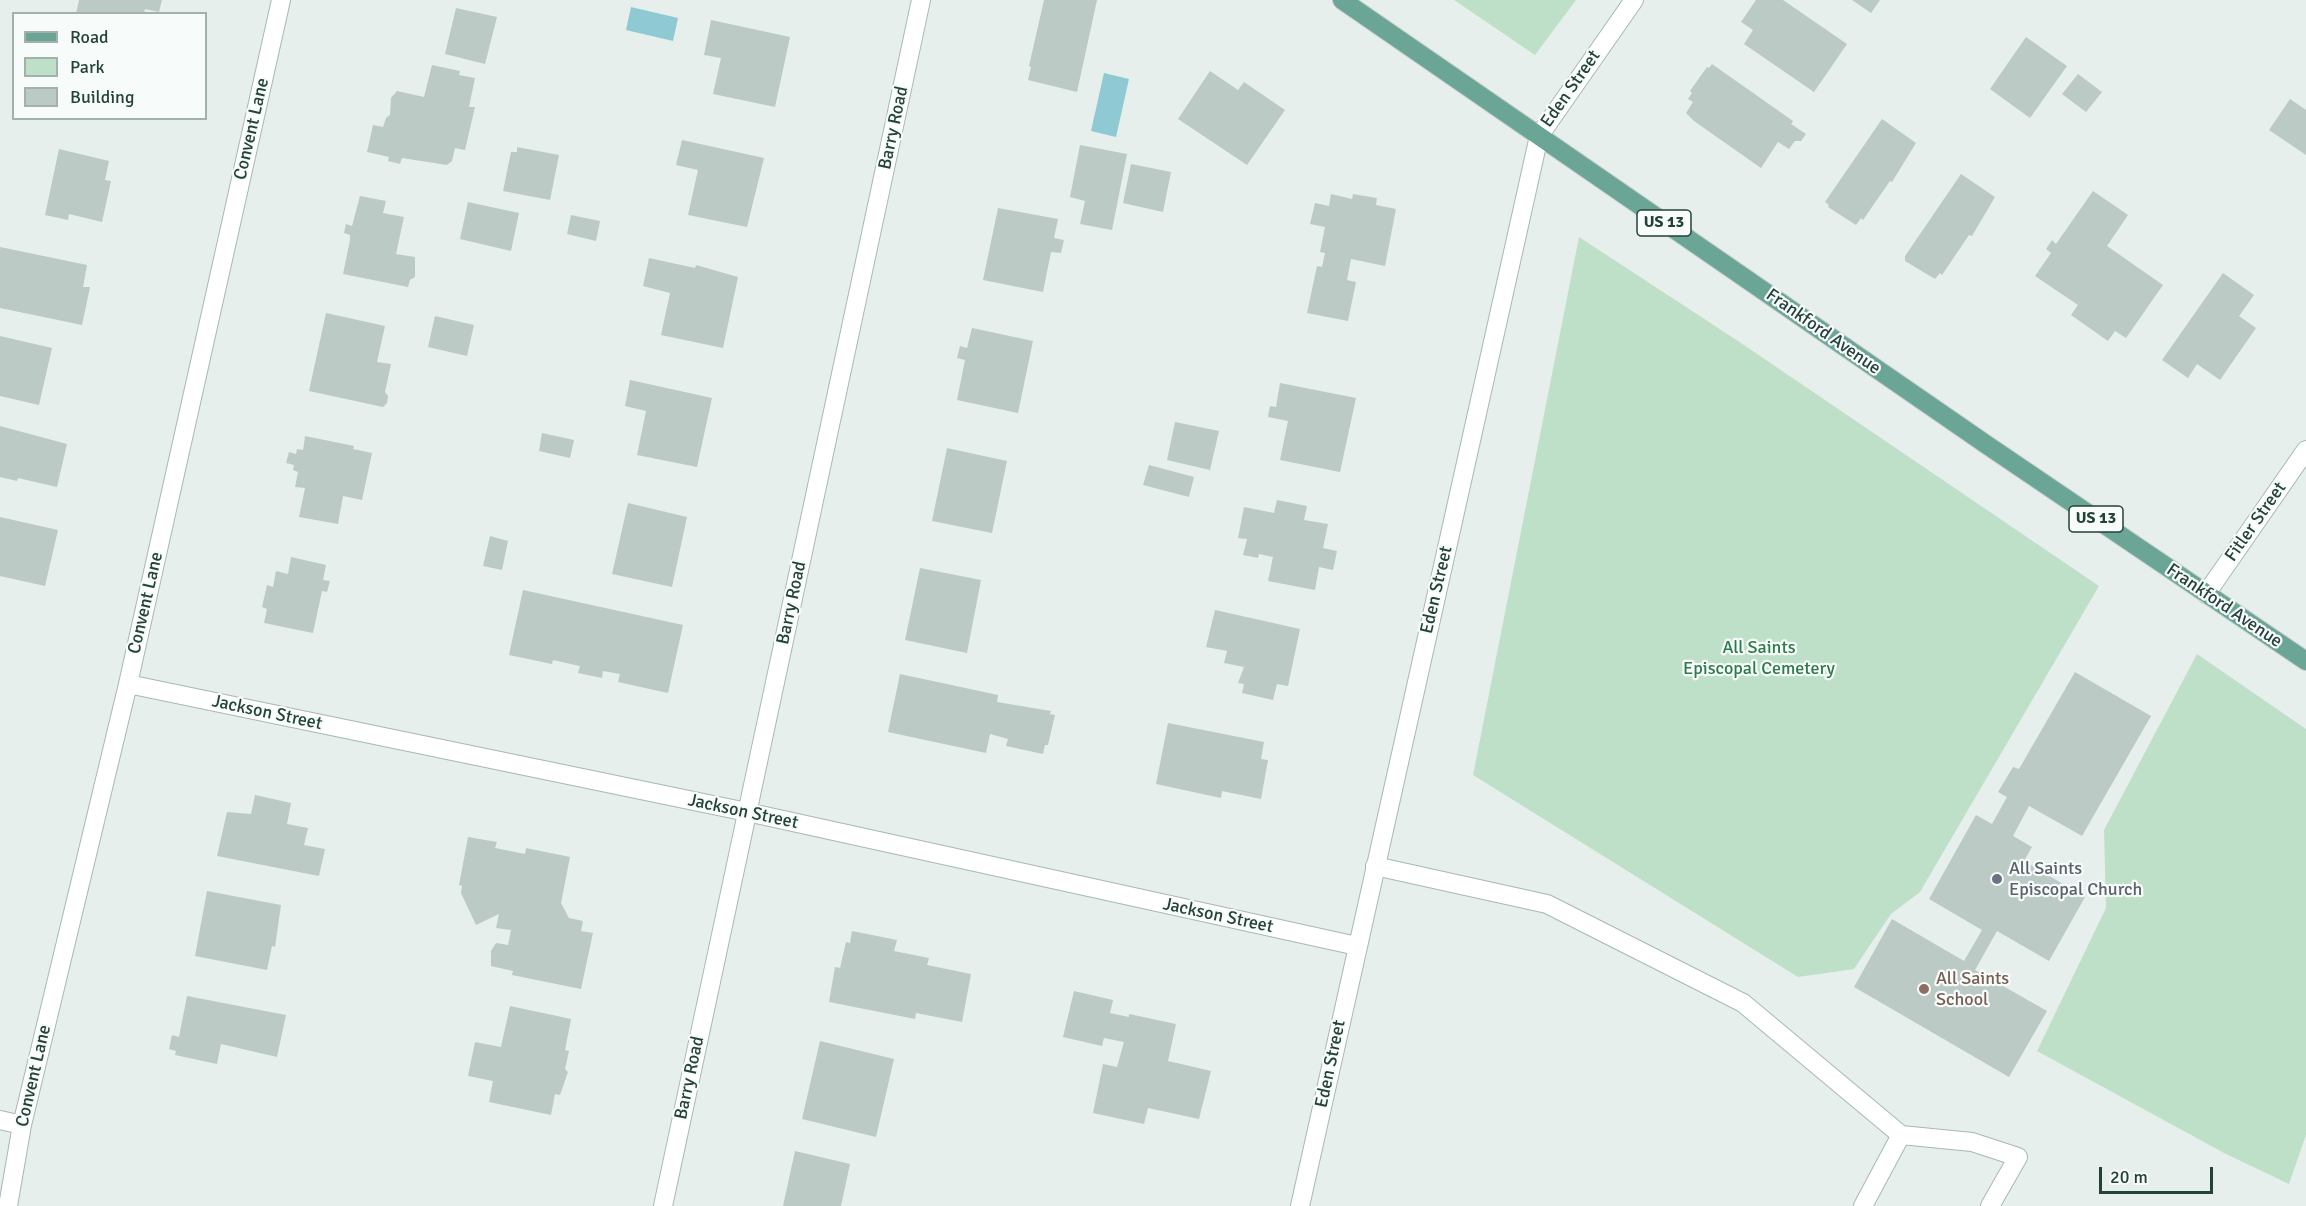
<!DOCTYPE html>
<html>
<head>
<meta charset="utf-8">
<style>
  body { margin:0 }
  #map { position:relative; width:2306px; height:1206px; overflow:hidden; background:#e6efeb; font-family:Signika,sans-serif }
  canvas { display:block }
  .legend { position:absolute; left:12px; top:12px; width:195px; height:108px; box-sizing:border-box; background:#f7fbf9; border:2px solid #a3b1ad; margin:0; padding:8px 10px; list-style:none; font-size:18px; color:#24423a }
  .legend li { display:flex; align-items:center; gap:12px; height:30px }
  .legend b { width:30px; border:2px solid #a3b1ad }
  .scale { position:absolute; left:2099px; top:1167px; width:114px; height:27px; box-sizing:border-box; border:3px solid #24423a; border-top:0; padding-left:8px; font-size:18px; line-height:21px; white-space:nowrap; color:#24423a; -webkit-text-stroke:4px #f7fbf9; paint-order:stroke }
</style>
</head>
<body>
<div id="map">
<canvas width="2306" height="1206"></canvas>
<ul class="legend">
<li><b style="height:8px;background:#6aa596"></b>Road</li>
<li><b style="height:16px;background:#bfe0c8"></b>Park</li>
<li><b style="height:16px;background:#bbcac4"></b>Building</li>
</ul>
<div class="scale">20 m</div>
</div>
<script>
const ctx = document.querySelector('canvas').getContext('2d');
ctx.lineJoin = 'round';
function fillPath(path, color) {
  ctx.fillStyle = color;
  ctx.fill(path, 'evenodd');
}
function strokePath(path, color, width, dash) {
  ctx.strokeStyle = color;
  ctx.lineWidth = width;
  ctx.lineCap = dash ? 'butt' : 'round';
  ctx.setLineDash(dash || []);
  ctx.stroke(path);
}
function write(font, color, halo, rows, align = 'center') {
  ctx.font = font + ' Signika,sans-serif';
  ctx.lineWidth = 4.5;
  ctx.setLineDash([]);
  ctx.textBaseline = 'middle';
  ctx.strokeStyle = halo;
  ctx.fillStyle = color;
  for (const [text, x, y, turn = 0] of rows) {
    ctx.save();
    ctx.translate(x, y);
    ctx.rotate((+turn || 0) * Math.PI / 180);
    ctx.textAlign = isNaN(turn) ? turn : align;
    if (halo) ctx.strokeText(text, 0, 0);
    ctx.fillText(text, 0, 0);
    ctx.restore();
  }
}
fillPath(new Path2D(`
  M 1454,0 L 1576,0 L 1535,55 Z
  M 1579,237 L 1738,341 L 2099,586 L 1920,892 L 1891,914 L 1854,969 L 1798,977 L 1473,775 Z
  M 2197,654 L 2306,729 L 2306,1135 L 2289,1184 L 2226,1154 L 2037,1051 L 2106,908 L 2104,830 Z`), '#bfe0c8');
fillPath(new Path2D(`
  M 631,7 L 678,18 L 673,41 L 626,30 Z
  M 1104,73 L 1129,79 L 1116,137 L 1091,131 Z`), '#8ec9d4');
fillPath(new Path2D(`
  M 79,0 L 162,0 L 159,12 L 145,9 L 144,14 L 76,14 Z
  M 1044,0 L 1097,0 L 1077,92 L 1028,80 L 1031,67 L 1029,66 Z
  M 1756,0 L 1783,0 L 1847,44 L 1814,92 L 1744,44 L 1753,30 L 1741,22 Z
  M 1852,0 L 1880,0 L 1871,13 Z
  M 456,8 L 497,17 L 485,64 L 445,54 Z
  M 711,20 L 790,37 L 775,107 L 713,94 L 721,58 L 704,55 Z
  M 2026,37 L 2067,66 L 2030,118 L 1990,89 Z
  M 1712,64 L 1793,121 L 1791,124 L 1806,134 L 1801,141 L 1795,141 L 1789,149 L 1778,142 L 1761,168 L 1694,121 L 1686,113 L 1693,102 L 1688,99 L 1692,93 L 1690,91 L 1707,67 L 1709,68 Z
  M 432,65 L 460,71 L 459,75 L 475,78 L 469,107 L 475,107 L 465,150 L 455,148 L 452,161 L 447,165 L 402,158 L 400,164 L 388,161 L 389,157 L 367,152 L 373,125 L 383,127 L 386,118 L 390,115 L 391,98 L 397,91 L 424,97 Z
  M 1210,71 L 1238,90 L 1244,82 L 1285,110 L 1247,165 L 1178,119 Z
  M 2078,74 L 2102,92 L 2086,112 L 2062,94 Z
  M 2290,99 L 2306,110 L 2306,155 L 2269,130 Z
  M 1882,119 L 1916,143 L 1892,182 L 1890,181 L 1863,220 L 1861,218 L 1856,225 L 1828,207 L 1829,205 L 1825,202 Z
  M 682,140 L 764,158 L 747,227 L 688,215 L 698,170 L 676,165 Z
  M 1080,145 L 1127,154 L 1112,230 L 1080,224 L 1085,201 L 1070,197 Z
  M 517,147 L 559,155 L 550,200 L 503,191 L 511,152 L 517,152 Z
  M 59,149 L 109,161 L 105,180 L 111,181 L 102,222 L 69,214 L 68,220 L 45,215 Z
  M 1131,164 L 1171,172 L 1163,212 L 1123,203 Z
  M 1961,174 L 1995,197 L 1972,236 L 1969,235 L 1942,275 L 1940,273 L 1935,279 L 1905,261 L 1905,256 Z
  M 2093,191 L 2128,215 L 2107,246 L 2163,285 L 2126,338 L 2115,331 L 2108,341 L 2071,315 L 2078,305 L 2035,276 L 2051,253 L 2046,249 L 2052,240 L 2056,244 Z
  M 1331,194 L 1352,199 L 1353,194 L 1377,198 L 1376,205 L 1396,209 L 1385,266 L 1351,259 L 1347,280 L 1356,282 L 1348,321 L 1307,313 L 1317,266 L 1322,267 L 1325,253 L 1320,252 L 1325,227 L 1310,224 L 1315,203 L 1329,206 Z
  M 360,196 L 386,201 L 383,213 L 404,217 L 396,254 L 415,257 L 415,277 L 410,280 L 408,287 L 343,274 L 350,240 L 350,235 L 344,233 L 346,224 L 352,226 Z
  M 468,202 L 519,213 L 511,251 L 460,239 Z
  M 998,208 L 1058,219 L 1054,238 L 1064,240 L 1061,253 L 1051,252 L 1043,292 L 983,280 Z
  M 571,215 L 600,221 L 596,241 L 567,234 Z
  M 0,247 L 87,265 L 83,287 L 90,287 L 82,325 L 0,308 Z
  M 649,258 L 695,268 L 696,265 L 738,277 L 723,348 L 661,335 L 670,293 L 643,286 Z
  M 2223,273 L 2254,295 L 2239,316 L 2256,328 L 2220,380 L 2197,364 L 2188,378 L 2162,360 Z
  M 326,313 L 385,326 L 377,362 L 391,364 L 385,392 L 388,396 L 387,403 L 383,407 L 309,391 Z
  M 435,316 L 474,325 L 467,356 L 428,347 Z
  M 972,328 L 1033,341 L 1018,413 L 957,400 L 965,360 L 957,358 L 960,346 L 967,348 Z
  M 0,336 L 52,348 L 39,405 L 0,396 Z
  M 630,380 L 712,398 L 697,467 L 637,455 L 646,411 L 625,406 Z
  M 1280,383 L 1356,398 L 1340,472 L 1280,460 L 1288,421 L 1268,417 L 1270,406 L 1276,407 Z
  M 1175,422 L 1219,431 L 1210,470 L 1167,460 Z
  M 0,426 L 67,444 L 57,487 L 18,478 L 17,481 L 0,477 Z
  M 542,433 L 574,440 L 570,458 L 539,451 Z
  M 305,436 L 354,446 L 353,449 L 372,453 L 362,500 L 343,496 L 338,524 L 299,517 L 305,488 L 295,487 L 298,472 L 293,470 L 294,465 L 286,463 L 289,452 L 296,454 L 297,449 L 303,450 Z
  M 947,448 L 1007,461 L 992,533 L 932,521 Z
  M 1149,465 L 1194,477 L 1189,497 L 1143,485 Z
  M 1277,500 L 1307,506 L 1304,520 L 1328,524 L 1323,548 L 1337,551 L 1333,570 L 1319,567 L 1315,590 L 1268,581 L 1273,557 L 1259,554 L 1258,558 L 1243,555 L 1247,539 L 1238,538 L 1244,507 L 1274,513 Z
  M 628,503 L 687,517 L 672,587 L 612,574 Z
  M 0,517 L 58,530 L 45,586 L 0,576 Z
  M 490,536 L 508,541 L 502,570 L 483,566 Z
  M 291,557 L 326,565 L 323,580 L 330,581 L 327,592 L 322,591 L 313,633 L 264,623 L 267,609 L 262,607 L 267,585 L 273,587 L 276,571 L 288,574 Z
  M 920,568 L 981,580 L 967,653 L 905,640 Z
  M 523,590 L 683,625 L 668,693 L 618,682 L 620,674 L 603,671 L 602,678 L 578,673 L 580,666 L 553,660 L 552,664 L 509,655 Z
  M 1215,610 L 1300,629 L 1288,686 L 1277,684 L 1273,700 L 1242,693 L 1244,684 L 1238,683 L 1244,667 L 1224,663 L 1227,651 L 1206,647 Z
  M 2075,672 L 2151,716 L 2082,836 L 2029,806 L 2013,836 L 2032,847 L 2024,861 L 2085,897 L 2049,961 L 1997,931 L 1975,970 L 2047,1011 L 2009,1077 L 1854,987 L 1892,919 L 1964,961 L 1982,930 L 1929,899 L 1976,815 L 1992,824 L 2007,797 L 1998,792 L 2013,767 L 2019,769 Z
  M 900,674 L 998,695 L 997,702 L 1051,711 L 1050,714 L 1055,715 L 1048,745 L 1045,745 L 1043,754 L 1006,746 L 1008,739 L 990,734 L 986,753 L 888,732 Z
  M 1168,723 L 1264,742 L 1261,759 L 1268,760 L 1261,799 L 1222,791 L 1221,798 L 1156,784 Z
  M 255,795 L 291,803 L 287,824 L 308,828 L 304,845 L 325,849 L 319,876 L 217,856 L 227,812 L 251,814 Z
  M 468,837 L 497,842 L 495,848 L 525,854 L 526,848 L 570,857 L 561,903 L 569,918 L 583,921 L 581,931 L 593,933 L 581,989 L 512,975 L 513,971 L 491,966 L 491,951 L 496,943 L 508,945 L 511,930 L 496,928 L 499,914 L 476,925 L 461,893 L 462,886 L 459,885 Z
  M 207,891 L 281,905 L 275,947 L 272,946 L 267,970 L 195,956 Z
  M 852,931 L 897,940 L 894,951 L 929,958 L 927,965 L 971,974 L 962,1022 L 916,1013 L 915,1019 L 829,1002 L 835,967 L 840,968 L 846,942 L 850,943 Z
  M 1074,991 L 1113,1000 L 1110,1013 L 1129,1017 L 1129,1014 L 1176,1024 L 1168,1061 L 1211,1071 L 1199,1119 L 1148,1108 L 1144,1124 L 1093,1113 L 1103,1064 L 1117,1067 L 1124,1042 L 1104,1038 L 1102,1046 L 1063,1037 Z
  M 187,996 L 286,1015 L 277,1057 L 221,1044 L 217,1064 L 175,1055 L 176,1051 L 169,1049 L 172,1035 L 179,1037 Z
  M 510,1006 L 571,1019 L 565,1050 L 569,1051 L 565,1069 L 568,1072 L 560,1095 L 555,1094 L 551,1115 L 489,1102 L 493,1081 L 468,1076 L 475,1042 L 501,1047 Z
  M 820,1041 L 894,1059 L 876,1137 L 802,1119 Z
  M 795,1151 L 850,1164 L 841,1206 L 783,1206 Z`), '#bbcac4');
const service = new Path2D(`
  M 1375,866 L 1547,904 L 1743,1003 L 1901,1135 L 1972,1142 L 2018,1157 L 1990,1206
  M 1863,1206 L 1901,1135`);
const minor = new Path2D(`
  M 2206,594 L 2306,450
  M 128,684 L 747,812 L 1357,946
  M 0,1120 L 22,1125
  M 8,1206 L 22,1125 L 128,684 L 281,0
  M 663,1206 L 921,0
  M 1300,1206 L 1539,136 L 1634,0`);
const primary = new Path2D(`
  M 1342,0 L 1987,445 L 2306,661`);
strokePath(service, '#a8b8b2', 20);
strokePath(minor, '#a8b8b2', 20);
strokePath(primary, '#c2cac8', 20);
strokePath(service, '#fff', 18);
strokePath(minor, '#fff', 18);
strokePath(primary, '#6aa596', 18);
for (const [x, y, r, color] of [
  [1997,879,6,"#6b7280"],
  [1924,989,6,"#8d6e63"]
]) {
  const dot = new Path2D();
  dot.arc(x, y, r, 0, 2 * Math.PI);
  ctx.fillStyle = color;
  ctx.fill(dot);
  strokePath(dot, '#f7fbf9', 2);
}
for (const [x, y, w] of [
  [1664,223,54],
  [2096,519,54]
]) {
  const box = new Path2D();
  box.roundRect(x - w / 2, y - 13, w, 26, 4.5);
  ctx.fillStyle = '#f7fbf9';
  ctx.fill(box);
  strokePath(box, '#24423a', 1.5);
}
write('bold 16px', '#24423a', null, [
  ["US 13",1664,223],
  ["US 13",2096,519]
]);
write('18px', '#24423a', '#f7fbf9', [
  ["Eden Street",1571,89,-55],
  ["Barry Road",894,128,-78],
  ["Convent Lane",252,129,-77],
  ["Frankford Avenue",1823,332,35],
  ["Fitler Street",2256,522,-55],
  ["Eden Street",1437,590,-77],
  ["Convent Lane",146,603,-77],
  ["Barry Road",792,603,-78],
  ["Frankford Avenue",2224,606,34],
  ["Jackson Street",267,713,12],
  ["Jackson Street",743,812,12],
  ["Jackson Street",1218,916,12],
  ["Eden Street",1331,1064,-78],
  ["Convent Lane",34,1076,-77],
  ["Barry Road",690,1078,-78]
]);
write('18px', '#2d7a4b', '#f7fbf9', [
  ["All Saints",1759,648],
  ["Episcopal Cemetery",1759,669]
]);
write('18px', '#5b616d', '#f7fbf9', [
  ["All Saints",2009,869],
  ["Episcopal Church",2009,890]
], 'left');
write('18px', '#785e54', '#f7fbf9', [
  ["All Saints",1936,979],
  ["School",1936,1000]
], 'left');
</script>
</body>
</html>
